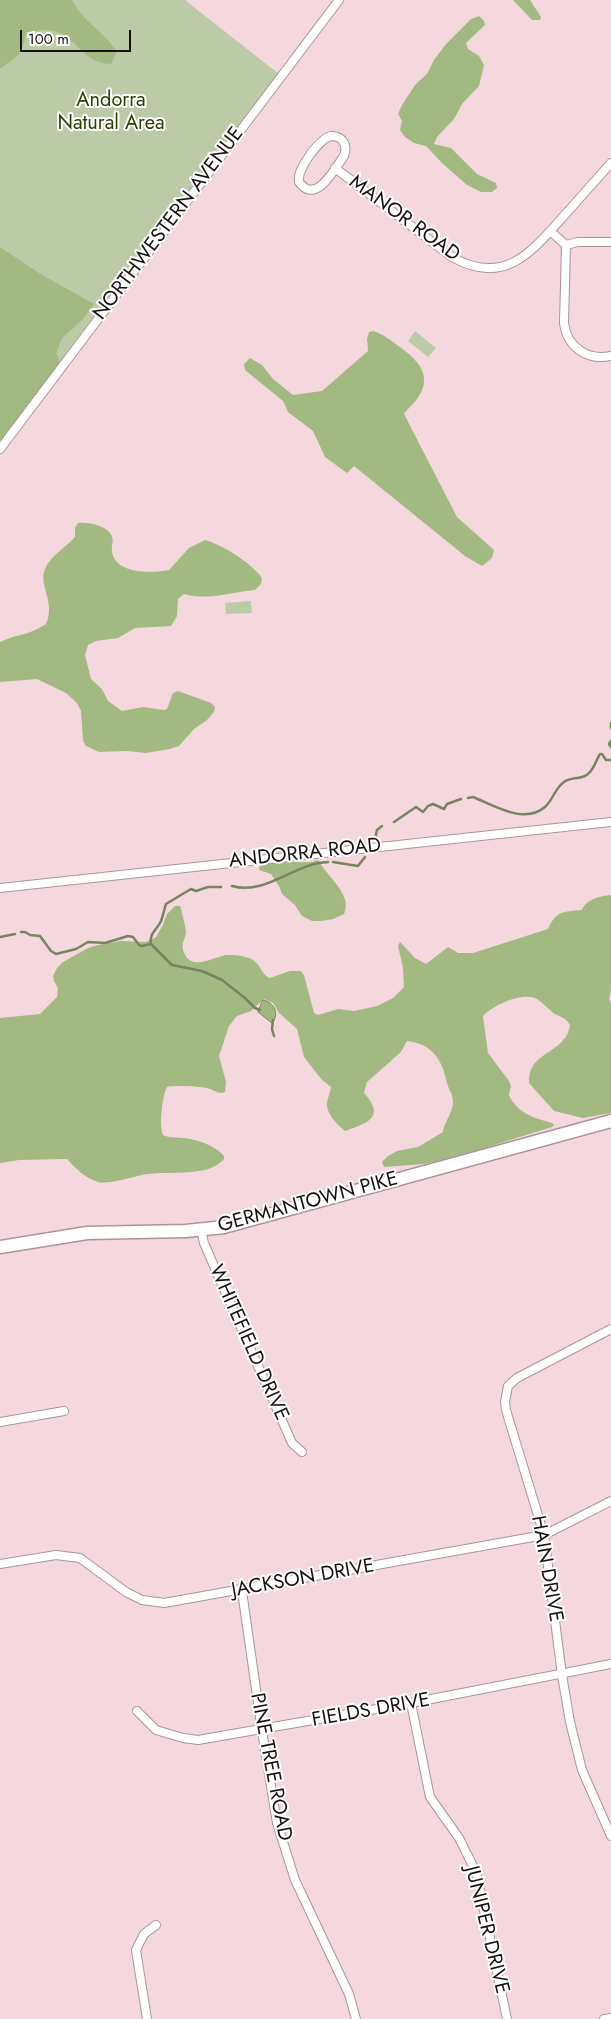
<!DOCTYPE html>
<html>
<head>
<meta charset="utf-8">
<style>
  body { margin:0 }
  #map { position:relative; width:611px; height:2019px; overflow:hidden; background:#f5d8de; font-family:Jost,sans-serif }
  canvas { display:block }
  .scale { position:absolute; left:20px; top:30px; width:111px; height:22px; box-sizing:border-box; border:2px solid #180f11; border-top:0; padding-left:6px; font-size:15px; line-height:18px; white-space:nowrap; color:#180f11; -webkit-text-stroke:4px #fff; paint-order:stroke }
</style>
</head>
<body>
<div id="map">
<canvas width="611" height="2019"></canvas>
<div class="scale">100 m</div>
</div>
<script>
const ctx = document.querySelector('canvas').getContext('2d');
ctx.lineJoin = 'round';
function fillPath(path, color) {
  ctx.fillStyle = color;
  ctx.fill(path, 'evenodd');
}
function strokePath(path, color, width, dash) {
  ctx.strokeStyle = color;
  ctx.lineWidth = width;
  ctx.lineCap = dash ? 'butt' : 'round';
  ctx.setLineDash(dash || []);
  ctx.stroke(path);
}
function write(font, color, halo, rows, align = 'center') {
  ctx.font = font + ' Jost,sans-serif';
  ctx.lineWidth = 4;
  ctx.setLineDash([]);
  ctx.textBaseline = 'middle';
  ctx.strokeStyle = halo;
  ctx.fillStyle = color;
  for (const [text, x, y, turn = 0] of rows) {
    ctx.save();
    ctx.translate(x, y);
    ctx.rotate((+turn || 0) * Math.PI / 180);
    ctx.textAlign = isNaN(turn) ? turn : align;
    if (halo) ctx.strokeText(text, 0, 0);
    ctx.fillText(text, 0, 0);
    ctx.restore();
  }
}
fillPath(new Path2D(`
  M 0,0 L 187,0 L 186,1 L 279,74 L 0,445 Z
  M 415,331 L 436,348 L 428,357 L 408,341 Z
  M 251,601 L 252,613 L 226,614 L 225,603 Z`), '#bbcba7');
fillPath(new Path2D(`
  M 0,0 L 72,0 C 83,22 105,32 117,52 L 111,64 C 75,65 77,18 26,33 C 21,57 19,55 0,69 Z
  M 513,0 L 530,0 L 541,17 L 540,20 L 532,20 Z
  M 479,16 L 484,21 L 485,25 L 466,43 L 468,49 L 479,56 L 484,65 L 479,86 L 462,104 L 454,119 L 437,137 L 434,144 L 451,148 L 477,174 L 496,183 L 497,188 L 492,192 L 481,192 L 467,185 L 442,163 L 426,146 L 414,143 L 405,137 L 400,130 L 402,121 L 398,114 L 402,105 L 415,85 L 427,74 L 434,60 L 446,44 L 471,19 Z
  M 0,247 L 39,273 L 94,304 L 82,320 L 62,338 L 56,354 L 59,359 L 59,365 L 0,442 Z
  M 373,331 C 384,334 391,341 400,347 C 416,359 433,374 419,396 C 415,403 408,408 404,414 L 457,517 L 494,550 L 492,558 L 482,566 L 465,556 L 354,466 L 347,473 L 325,457 L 313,431 L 288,412 L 283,401 L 245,370 L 244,364 L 250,358 L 262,365 L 273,379 L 293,395 L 322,391 L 368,351 L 367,339 L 369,332 Z
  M 78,523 C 88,522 104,525 110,533 C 115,539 111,546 112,552 C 116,575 153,573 169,570 L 189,548 L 205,540 C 221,544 253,564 262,578 L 261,584 L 255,590 C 230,592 209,601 184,594 L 178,599 L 177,616 L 171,626 L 135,628 L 118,638 L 96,641 L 88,645 L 85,655 L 91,679 L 102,689 L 108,701 L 122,711 L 143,707 L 164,710 L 167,709 L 173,693 L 178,691 L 211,703 L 215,707 L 214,712 L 207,720 L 194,729 L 179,746 L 170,749 L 146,753 L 127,751 L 99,752 L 86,746 L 83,741 L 81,711 L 77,703 L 66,693 L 37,679 L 0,682 L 0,642 C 16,634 31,635 46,624 C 56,603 38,585 45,569 C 51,555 65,548 75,537 L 75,528 Z
  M 316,860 L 319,861 C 327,877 353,894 344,914 L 333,919 L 321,921 L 312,921 L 302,916 L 295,905 L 282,894 L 279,886 L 271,874 L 259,870 L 260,864 L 262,863 L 280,862 L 313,862 Z
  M 611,895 L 611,989 L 609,1000 L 611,1002 L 611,1113 L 583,1118 L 554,1111 L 529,1083 C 528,1056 552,1055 564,1039 C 568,1035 569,1030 570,1025 C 566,1018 561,1017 555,1014 C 548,1010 544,1003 537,999 C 523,991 493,1005 483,1016 L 488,1053 L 509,1081 L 511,1086 L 509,1095 C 517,1113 534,1118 552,1123 L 554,1125 L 552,1127 L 462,1155 L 424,1164 L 384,1167 L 382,1162 L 388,1156 L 397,1151 L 418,1147 L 443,1132 C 444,1122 453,1113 453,1102 C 453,1095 449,1090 447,1083 C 442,1060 433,1044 407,1041 L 401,1052 L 367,1082 L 364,1093 C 386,1117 368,1123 345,1131 C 337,1124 326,1114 327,1103 C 328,1097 330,1093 331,1087 L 322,1080 L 304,1057 L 297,1029 L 279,1013 L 273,1003 L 264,999 L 251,1011 L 237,1016 L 229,1026 L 219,1056 L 226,1082 L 225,1092 C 218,1095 214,1089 206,1088 C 201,1086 170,1085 167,1087 C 162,1096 159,1125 163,1135 C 169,1138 175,1137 183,1138 C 197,1139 214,1145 224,1156 L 224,1159 C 220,1164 212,1168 205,1170 C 186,1174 166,1172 147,1174 C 136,1176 107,1185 98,1182 C 85,1178 75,1168 67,1159 L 19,1160 L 0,1163 L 0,1018 L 40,1014 L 57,997 L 58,988 L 54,981 L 53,976 L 57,968 L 63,962 L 88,948 L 98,945 L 121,941 L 146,942 L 156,937 L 163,925 L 167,914 L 175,906 L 180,906 L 181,908 C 182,916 185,923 186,931 C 186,938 181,943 183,950 C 190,973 213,957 226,955 C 232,955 240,955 245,957 C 262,960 259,974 270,978 L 290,971 L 301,971 L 304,975 L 314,1013 L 318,1015 L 338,1009 L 354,1011 L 377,1006 L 393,998 L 404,987 L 403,968 L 398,946 L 400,942 L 415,958 L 426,964 L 448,947 L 458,953 L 473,953 L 548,929 C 557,910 562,912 582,910 C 586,899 601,896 611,895 Z`), '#a2b982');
const water = new Path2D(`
  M 263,1000 C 274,1002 280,1014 272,1023 L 258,1012 Z`);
fillPath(water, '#a0b780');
strokePath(water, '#77855f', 1);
strokePath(new Path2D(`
  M 611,723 L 611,728
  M 611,741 L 609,744 L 611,747
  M 468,798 L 473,797 C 493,805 524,825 545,807 C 553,800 555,788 564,782 C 570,778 575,779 582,777 C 593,774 595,762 600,754 L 602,754 L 606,760 L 611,760
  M 394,822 L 416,807 L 423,812 L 428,806 L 433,804 L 444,809 L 447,804 L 461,799
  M 375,839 L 377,830 L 382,826
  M 333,862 L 358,866 L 365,857
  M 232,886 C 266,896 294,863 328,862
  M 21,932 L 25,932 L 30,935 L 40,936 L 51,951 L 56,954 L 76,949 L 88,942 L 105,943 L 128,936 L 133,937 L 139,945 L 142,946 L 151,944 C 149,933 157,930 161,921 C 163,916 164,910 166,904 L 191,889 L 196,891 L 208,887 L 221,887
  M 0,937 L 15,934
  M 151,944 L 172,965 L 202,971 L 222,980 L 245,998 L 255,1008 L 260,1010
  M 273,1020 L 272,1029 L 274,1036`), '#77855f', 2.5);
const street = new Path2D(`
  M 331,136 C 343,136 348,145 344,156 C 335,168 316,206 299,182 C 296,170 319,139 331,136 Z
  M 335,168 L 452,257 C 503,286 530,254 562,218 C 579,199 595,181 611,163
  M 550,231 L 566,245
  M 566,245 L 564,323 C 567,347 587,361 611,356
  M 566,245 L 578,242 L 611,242
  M 0,449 L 339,0
  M 0,888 L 611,822
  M 201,1230 L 204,1243 L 223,1287 L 292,1443 L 302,1452
  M 611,1329 L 517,1378 L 508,1386 L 505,1402 L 506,1410 L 544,1535 L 562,1675 L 570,1722 L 582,1770 L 611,1836
  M 0,1422 L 64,1411
  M 0,1564 L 56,1555 L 80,1558 L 126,1592 L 142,1600 L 164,1603 L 544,1535 L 611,1501
  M 242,1591 L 262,1731 L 277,1823 L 295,1880 L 349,1994 L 356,2019
  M 411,1703 L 430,1797 L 459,1838 L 476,1872 L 507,2019
  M 137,1711 L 156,1730 L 183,1738 L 198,1740 L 411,1703 L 611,1664
  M 147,2019 L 136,1950 L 144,1934 L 156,1925
  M 604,2019 L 611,2018`);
const primary = new Path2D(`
  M 0,1247 L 87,1233 L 186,1231 L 224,1227 L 611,1121`);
strokePath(street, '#ad9399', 10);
strokePath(primary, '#ad9399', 15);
strokePath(street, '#fff', 8);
strokePath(primary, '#fff', 12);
write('20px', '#2b3f00', '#fff', [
  ["Andorra",111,101],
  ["Natural Area",111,124]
]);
write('20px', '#180f11', '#fff', [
  ["MANOR ROAD",404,219,36],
  ["NORTHWESTERN AVENUE",169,224,-53],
  ["ANDORRA ROAD",305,854,-6],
  ["GERMANTOWN PIKE",308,1203,-15],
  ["WHITEFIELD DRIVE",248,1343,66],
  ["HAIN DRIVE",546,1569,80],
  ["JACKSON DRIVE",303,1579,-10],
  ["FIELDS DRIVE",371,1711,-10],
  ["PINE TREE ROAD",270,1767,79],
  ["JUNIPER DRIVE",486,1930,76]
]);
</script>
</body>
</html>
